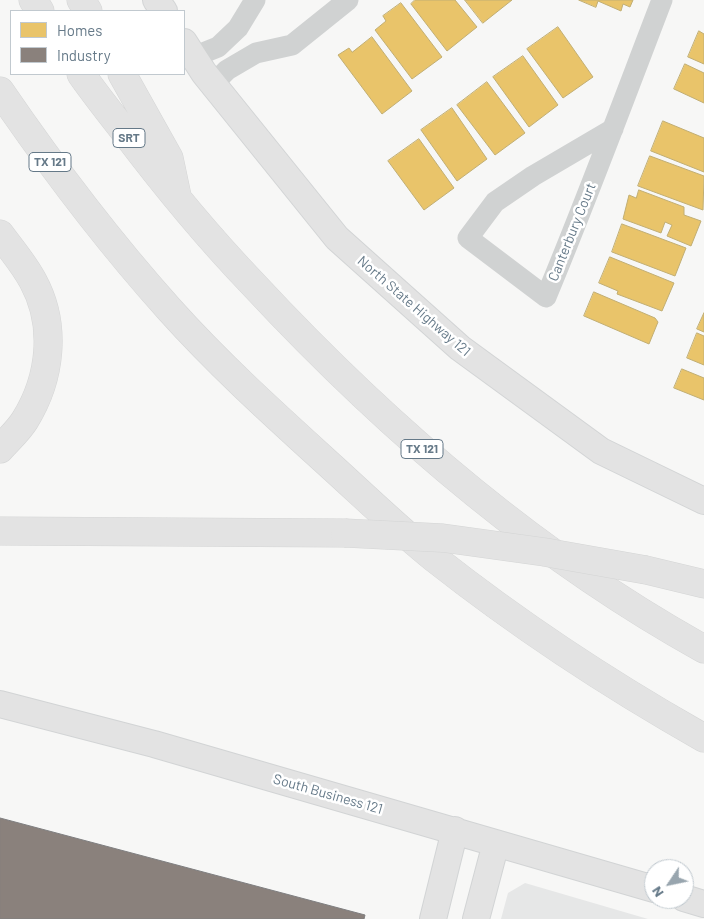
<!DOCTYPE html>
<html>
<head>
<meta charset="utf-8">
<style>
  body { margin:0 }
  #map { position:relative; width:704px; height:919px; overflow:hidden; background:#f7f7f6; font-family:Barlow,sans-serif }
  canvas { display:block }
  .legend { position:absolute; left:10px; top:10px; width:175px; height:65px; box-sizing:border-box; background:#fff; border:1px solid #c1c9cf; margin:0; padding:6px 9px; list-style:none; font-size:15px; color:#657988 }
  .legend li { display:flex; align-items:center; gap:10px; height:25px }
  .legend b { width:25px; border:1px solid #c1c9cf }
  .north { position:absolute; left:644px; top:859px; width:50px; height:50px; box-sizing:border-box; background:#fff; border:1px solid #c1c9cf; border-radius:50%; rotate:236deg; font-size:14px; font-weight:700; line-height:20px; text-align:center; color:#657988 }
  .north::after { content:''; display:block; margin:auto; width:18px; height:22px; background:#98a5ae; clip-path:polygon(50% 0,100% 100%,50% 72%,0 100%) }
</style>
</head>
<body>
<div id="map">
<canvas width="704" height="919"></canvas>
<ul class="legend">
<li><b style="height:14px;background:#e9c46a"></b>Homes</li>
<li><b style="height:14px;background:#8a817c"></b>Industry</li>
</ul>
<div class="north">N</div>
</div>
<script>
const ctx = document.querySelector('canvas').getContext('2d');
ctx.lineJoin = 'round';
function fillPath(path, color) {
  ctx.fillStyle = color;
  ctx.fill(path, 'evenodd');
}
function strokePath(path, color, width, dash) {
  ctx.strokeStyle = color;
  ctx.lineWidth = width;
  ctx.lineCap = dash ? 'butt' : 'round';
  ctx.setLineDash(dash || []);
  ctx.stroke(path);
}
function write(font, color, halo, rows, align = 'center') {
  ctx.font = font + ' Barlow,sans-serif';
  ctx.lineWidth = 5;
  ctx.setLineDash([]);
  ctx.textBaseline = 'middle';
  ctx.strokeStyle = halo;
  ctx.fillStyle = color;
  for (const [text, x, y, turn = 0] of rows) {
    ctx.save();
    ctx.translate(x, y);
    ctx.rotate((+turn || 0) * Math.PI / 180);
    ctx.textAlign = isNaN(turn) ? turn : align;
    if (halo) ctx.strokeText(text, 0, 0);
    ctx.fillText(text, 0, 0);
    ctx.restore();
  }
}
fillPath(new Path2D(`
  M 525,883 L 648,919 L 501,919 L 508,893 Z`), '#e6e7e7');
const homes = new Path2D(`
  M 415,0 L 455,0 L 477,27 L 447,51 L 411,4 Z
  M 465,0 L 512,0 L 483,23 Z
  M 579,0 L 633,0 L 630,7 L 623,4 L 621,11 L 598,1 L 596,7 Z
  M 401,3 L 442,57 L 412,79 L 375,30 L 386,21 L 383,16 Z
  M 558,27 L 593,77 L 563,98 L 527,49 Z
  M 699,31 L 704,34 L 704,64 L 688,57 Z
  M 372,37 L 412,91 L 382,114 L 338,55 L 349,48 L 352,52 Z
  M 523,56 L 558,105 L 529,127 L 493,77 Z
  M 685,64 L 704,73 L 704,103 L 674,89 Z
  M 487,82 L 525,133 L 495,155 L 457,105 Z
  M 452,108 L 487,159 L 457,181 L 421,130 Z
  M 663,121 L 704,138 L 704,172 L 651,151 Z
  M 419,139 L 454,188 L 424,210 L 388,161 Z
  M 650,156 L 704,176 L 703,210 L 638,186 Z
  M 639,190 L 684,207 L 684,215 L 701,221 L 691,246 L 667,236 L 672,225 L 665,222 L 661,233 L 623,219 L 629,195 L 636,198 Z
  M 622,224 L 686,248 L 675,276 L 612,252 Z
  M 610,257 L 674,283 L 662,311 L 617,294 L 618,291 L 599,283 Z
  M 594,292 L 655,318 L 658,322 L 649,344 L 584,316 Z
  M 704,313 L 704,332 L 697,329 Z
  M 697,333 L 704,336 L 704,365 L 687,358 Z
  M 682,369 L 704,378 L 704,400 L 674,388 Z`);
fillPath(homes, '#e9c46a');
strokePath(homes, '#c1ae73', 1);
const industry = new Path2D(`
  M 0,818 L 365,915 L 364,919 L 0,919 Z`);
fillPath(industry, '#8a817c');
strokePath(industry, '#7f7f80', 1);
const major = new Path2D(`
  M 156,0 L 164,11
  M 184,42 L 204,73 L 337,238 L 460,348 L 601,451 L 704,501
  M 0,704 L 154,744 L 654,889
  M 684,898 L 704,904
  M 433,919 L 455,830
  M 476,919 L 496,843`);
const highway = new Path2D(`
  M 33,0 L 40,11
  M 81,0 L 88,11
  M 81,74 C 95,94 110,113 125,132 C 165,185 206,235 252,283 C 384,425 534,555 704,649
  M 122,74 L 169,158 L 177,196
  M 0,91 C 52,167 108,241 169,309 C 220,366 277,417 333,468 C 366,498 399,530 434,558 C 519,625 610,685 704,738
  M 0,234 C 11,249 24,264 33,281 C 57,325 51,378 25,420 C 19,430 8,440 0,449
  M 0,531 L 345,533
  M 646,570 L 704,584`);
strokePath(major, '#d2d4d5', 28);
strokePath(highway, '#d4d5d5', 29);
strokePath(new Path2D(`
  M 193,57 L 218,47 L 238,28 L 255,0
  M 213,84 L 227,70 L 256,53 L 292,45 L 348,0
  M 613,129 L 533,176 L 495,202 L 468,238 L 546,297 C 587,199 624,99 662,0`), '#d0d2d2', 21);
strokePath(major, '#e3e3e3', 26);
strokePath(highway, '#e3e3e3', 28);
const highwayBridge = new Path2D(`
  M 345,533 L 443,538 L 544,552 L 646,570`);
strokePath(highwayBridge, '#d4d5d5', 29, []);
strokePath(highwayBridge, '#e3e3e3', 28);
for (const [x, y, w] of [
  [129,138,32],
  [50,162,42],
  [422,449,42]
]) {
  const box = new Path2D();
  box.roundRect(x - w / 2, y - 9.5, w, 19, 4);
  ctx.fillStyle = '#fff';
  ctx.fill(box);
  strokePath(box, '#657988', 1);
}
write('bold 12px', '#657988', null, [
  ["SRT",129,138],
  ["TX 121",50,162],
  ["TX 121",422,449]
]);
write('14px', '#657988', '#fff', [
  ["Canterbury Court",572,232,-68],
  ["North State Highway 121",414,306,41],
  ["South Business 121",328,794,16]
]);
</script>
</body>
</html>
